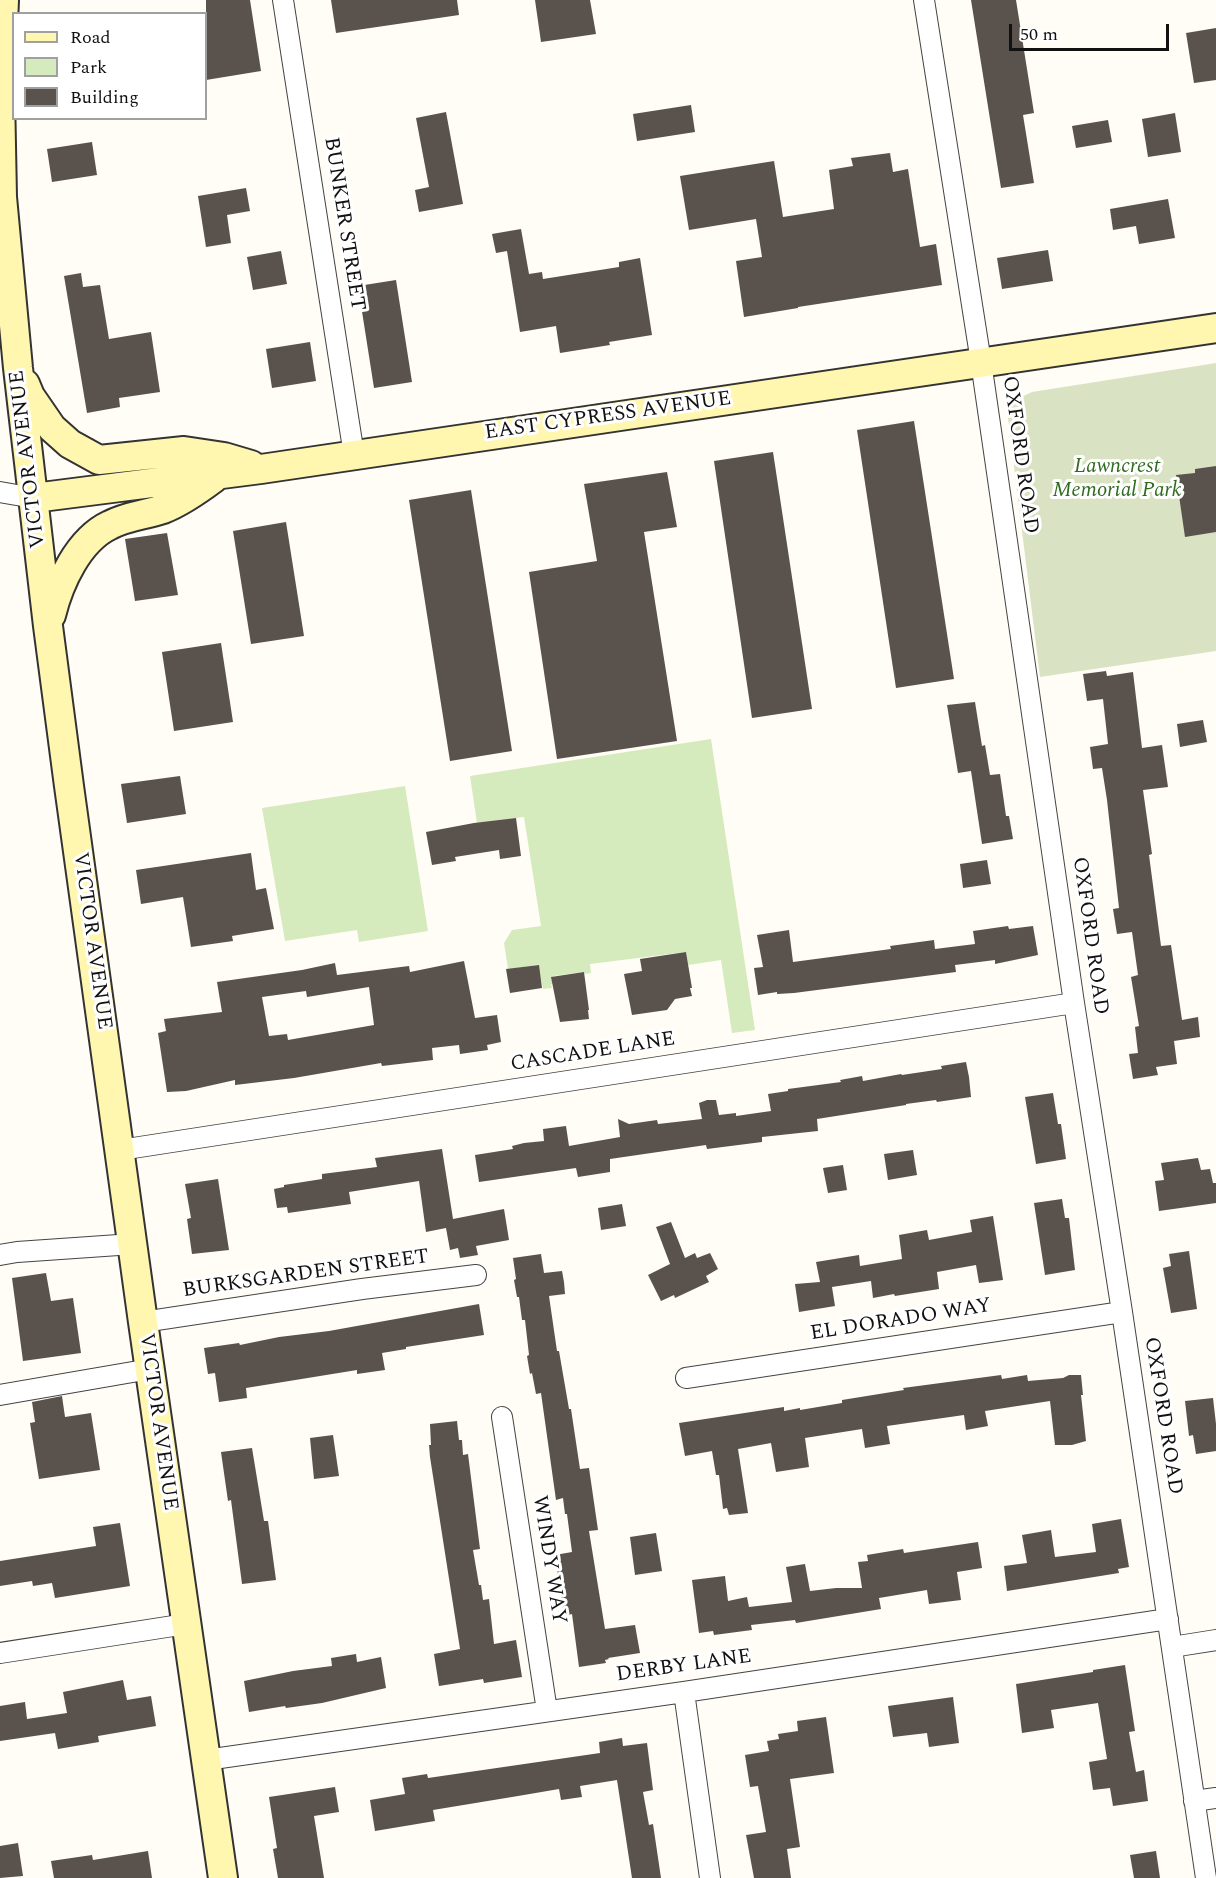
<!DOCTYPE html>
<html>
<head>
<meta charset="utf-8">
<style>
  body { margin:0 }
  #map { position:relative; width:1216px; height:1878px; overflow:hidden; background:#fffdf5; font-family:Spectral,serif }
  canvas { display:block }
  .legend { position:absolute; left:12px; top:12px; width:195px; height:108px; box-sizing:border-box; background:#fff; border:2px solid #a0a0a0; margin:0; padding:8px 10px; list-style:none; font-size:18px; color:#111 }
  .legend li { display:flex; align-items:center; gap:12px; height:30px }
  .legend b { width:30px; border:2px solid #a0a0a0 }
  .scale { position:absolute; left:1009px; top:24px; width:160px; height:27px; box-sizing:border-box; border:3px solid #111; border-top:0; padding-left:8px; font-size:18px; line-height:21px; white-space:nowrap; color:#111; -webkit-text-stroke:4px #fff; paint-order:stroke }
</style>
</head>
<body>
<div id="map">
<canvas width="1216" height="1878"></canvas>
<ul class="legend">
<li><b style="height:8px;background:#fff6b0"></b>Road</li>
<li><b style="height:16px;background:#d5ebbd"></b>Park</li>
<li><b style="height:16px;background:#5a524d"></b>Building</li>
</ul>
<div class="scale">50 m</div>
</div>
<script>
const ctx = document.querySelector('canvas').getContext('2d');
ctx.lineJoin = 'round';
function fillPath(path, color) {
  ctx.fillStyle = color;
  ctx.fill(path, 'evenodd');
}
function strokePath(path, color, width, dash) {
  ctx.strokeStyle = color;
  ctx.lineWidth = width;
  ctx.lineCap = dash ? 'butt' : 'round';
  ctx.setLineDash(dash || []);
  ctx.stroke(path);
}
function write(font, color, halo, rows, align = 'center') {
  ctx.font = font + ' Spectral,serif';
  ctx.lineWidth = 6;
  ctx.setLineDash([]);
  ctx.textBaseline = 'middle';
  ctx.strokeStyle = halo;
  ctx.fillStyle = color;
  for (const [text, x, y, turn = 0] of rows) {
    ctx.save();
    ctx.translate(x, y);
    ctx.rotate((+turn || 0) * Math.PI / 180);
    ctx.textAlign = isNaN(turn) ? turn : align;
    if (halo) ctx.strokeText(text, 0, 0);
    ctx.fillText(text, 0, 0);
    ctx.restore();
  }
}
fillPath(new Path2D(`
  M 711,739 L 755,1030 L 732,1033 L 721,960 L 688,965 L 686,952 L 590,964 L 591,973 L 585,974 L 584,972 L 553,976 L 553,984 L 551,984 L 552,988 L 543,989 L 538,965 L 508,969 L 504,943 L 512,930 L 541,926 L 524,817 L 493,821 L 478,830 L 470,776 Z
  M 405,786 L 428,931 L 359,942 L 357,930 L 285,941 L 262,808 Z`), '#d5ebbd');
fillPath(new Path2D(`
  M 1216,363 L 1216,651 L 1040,677 L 1008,417 C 1008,395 1018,400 1032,392 Z`), '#d9e3c4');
fillPath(new Path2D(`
  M 206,0 L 250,0 L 261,71 L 206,80 Z
  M 331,0 L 457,0 L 459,15 L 336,33 Z
  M 535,0 L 590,0 L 596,34 L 541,42 Z
  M 971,0 L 1016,0 L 1034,113 L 1023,115 L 1034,183 L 1001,188 Z
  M 1216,28 L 1216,80 L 1194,83 L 1186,33 Z
  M 691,105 L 695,132 L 637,141 L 633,114 Z
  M 446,112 L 463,204 L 419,212 L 415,190 L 429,187 L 416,118 Z
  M 1175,113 L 1181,152 L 1148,157 L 1142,119 Z
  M 1108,120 L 1112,142 L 1076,148 L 1072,126 Z
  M 92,142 L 97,175 L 52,182 L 47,149 Z
  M 890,153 L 893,172 L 908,169 L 920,247 L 936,244 L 942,285 L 798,307 L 798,308 L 744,317 L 736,261 L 762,257 L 756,219 L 689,230 L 680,176 L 774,161 L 783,217 L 834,209 L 829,170 L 853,166 L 851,158 Z
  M 246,188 L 250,211 L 227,215 L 231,243 L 206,247 L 198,196 Z
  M 1168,199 L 1175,238 L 1139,244 L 1136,226 L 1113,230 L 1110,209 Z
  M 521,229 L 529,274 L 542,272 L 543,279 L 619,267 L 619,262 L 640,258 L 652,335 L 609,342 L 610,345 L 560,353 L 556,326 L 520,332 L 507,251 L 496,253 L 492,234 Z
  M 1048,250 L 1053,281 L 1002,289 L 997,258 Z
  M 281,251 L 287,284 L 253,290 L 247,257 Z
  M 81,273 L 83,287 L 100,285 L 109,339 L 151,332 L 160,392 L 119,398 L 120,407 L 87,413 L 64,276 Z
  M 396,280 L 412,382 L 374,388 L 358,286 Z
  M 310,342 L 316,381 L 272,388 L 266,349 Z
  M 914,421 L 954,679 L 896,688 L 857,430 Z
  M 773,452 L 812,709 L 752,718 L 714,461 Z
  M 1216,466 L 1216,532 L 1185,537 L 1176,475 L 1195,473 L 1195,469 Z
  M 667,472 L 677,527 L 644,532 L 677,741 L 557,759 L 529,572 L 597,561 L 584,484 Z
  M 471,490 L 512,751 L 450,761 L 409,500 Z
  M 286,522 L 304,636 L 251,644 L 233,531 Z
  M 167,533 L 178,595 L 135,601 L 125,539 Z
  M 221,643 L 233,722 L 174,731 L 162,652 Z
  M 1106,671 L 1107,676 L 1133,672 L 1142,748 L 1162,745 L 1168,787 L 1143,790 L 1152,854 L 1149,855 L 1161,946 L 1171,945 L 1182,1020 L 1198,1017 L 1200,1037 L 1174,1041 L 1177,1064 L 1156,1067 L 1158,1075 L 1133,1079 L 1129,1054 L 1138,1053 L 1135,1027 L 1139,1026 L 1131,977 L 1138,975 L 1132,932 L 1117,934 L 1113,909 L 1119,908 L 1107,800 L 1102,768 L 1093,769 L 1090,747 L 1108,744 L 1103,699 L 1087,701 L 1083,674 Z
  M 975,702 L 982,746 L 985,745 L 990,775 L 1000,774 L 1006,816 L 1009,816 L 1013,839 L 982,844 L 971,771 L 958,773 L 947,705 Z
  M 1203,720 L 1207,742 L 1180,747 L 1177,724 Z
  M 180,776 L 186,814 L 127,823 L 121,784 Z
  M 516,818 L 521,856 L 500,859 L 499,850 L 455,857 L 456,861 L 432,865 L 426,832 L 474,823 Z
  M 251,853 L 256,890 L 266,888 L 274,929 L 232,936 L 233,941 L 191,947 L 183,897 L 141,904 L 136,870 Z
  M 987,860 L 991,884 L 963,888 L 960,864 Z
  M 1008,926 L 1009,929 L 1033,926 L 1038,955 L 995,964 L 995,960 L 955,965 L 956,972 L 794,993 L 777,994 L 777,992 L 758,995 L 754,968 L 763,967 L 757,935 L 789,930 L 793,962 L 891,949 L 890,946 L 934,940 L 935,949 L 975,944 L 973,931 Z
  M 686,952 L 692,988 L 690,988 L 692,996 L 675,999 L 667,1010 L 632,1015 L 624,974 L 642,971 L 640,959 Z
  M 464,961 L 475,1018 L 497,1015 L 501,1042 L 487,1045 L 488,1050 L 460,1054 L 459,1045 L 432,1048 L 433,1060 L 382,1066 L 381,1063 L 294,1078 L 235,1085 L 235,1080 L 186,1091 L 167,1092 L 158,1033 L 166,1031 L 164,1019 L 222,1012 L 217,982 L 302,970 L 335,963 L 337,975 L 409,966 L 410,972 ZM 369,987 L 374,1025 L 288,1040 L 287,1034 L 269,1036 L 262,997 L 306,991 L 307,997 Z
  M 539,965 L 542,988 L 510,993 L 506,969 Z
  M 584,972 L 589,1010 L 588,1010 L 589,1019 L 560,1022 L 551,977 Z
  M 966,1062 L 969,1077 L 971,1097 L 937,1102 L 936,1100 L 906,1104 L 906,1105 L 817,1119 L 818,1131 L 762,1137 L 762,1142 L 707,1149 L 706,1145 L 610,1159 L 610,1172 L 578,1177 L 576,1168 L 479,1182 L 475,1155 L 513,1149 L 512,1146 L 524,1143 L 544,1141 L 543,1129 L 566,1126 L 569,1146 L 620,1137 L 618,1119 L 629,1124 L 657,1120 L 658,1124 L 702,1119 L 699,1103 L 707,1100 L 716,1100 L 719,1115 L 736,1113 L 736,1116 L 771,1111 L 768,1094 L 788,1091 L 788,1089 L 841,1082 L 840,1080 L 862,1076 L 863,1081 L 901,1074 L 902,1075 L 942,1069 L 941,1066 Z
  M 1053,1093 L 1058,1124 L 1061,1124 L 1066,1159 L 1036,1164 L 1025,1097 Z
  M 442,1149 L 453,1219 L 504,1209 L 509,1240 L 476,1246 L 478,1255 L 460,1258 L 458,1248 L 450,1250 L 446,1228 L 426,1232 L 419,1181 L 349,1192 L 351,1204 L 288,1213 L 287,1207 L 277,1208 L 274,1189 L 284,1187 L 284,1185 L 322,1179 L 322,1174 L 377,1167 L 375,1158 Z
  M 913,1150 L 917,1175 L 888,1180 L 884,1154 Z
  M 1198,1158 L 1201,1170 L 1210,1169 L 1213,1183 L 1216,1183 L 1216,1203 L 1159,1211 L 1155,1181 L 1164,1180 L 1161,1163 Z
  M 843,1165 L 847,1190 L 828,1193 L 823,1168 Z
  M 218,1179 L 229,1250 L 192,1254 L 187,1219 L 191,1218 L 185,1184 Z
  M 1062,1199 L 1065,1218 L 1069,1218 L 1075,1270 L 1045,1275 L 1034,1203 Z
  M 622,1204 L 626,1226 L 601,1230 L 598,1208 Z
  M 993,1216 L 1003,1280 L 979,1283 L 976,1265 L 937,1272 L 939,1289 L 895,1296 L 894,1294 L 873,1298 L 871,1281 L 832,1287 L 835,1306 L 799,1312 L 795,1284 L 820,1282 L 816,1262 L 859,1255 L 860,1266 L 902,1259 L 899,1235 L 927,1230 L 929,1240 L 972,1232 L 970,1220 Z
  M 671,1222 L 685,1258 L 695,1253 L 697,1258 L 710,1253 L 718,1269 L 706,1276 L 709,1282 L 675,1298 L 674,1295 L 661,1301 L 648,1275 L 670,1264 L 656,1227 Z
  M 1189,1251 L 1197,1309 L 1171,1313 L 1163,1268 L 1171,1266 L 1169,1254 Z
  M 541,1254 L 544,1273 L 562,1271 L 564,1282 L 565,1294 L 549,1296 L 557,1351 L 559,1351 L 569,1409 L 571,1409 L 580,1469 L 589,1468 L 598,1530 L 589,1531 L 605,1629 L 635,1625 L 640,1653 L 608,1658 L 609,1659 L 605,1660 L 606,1663 L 579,1667 L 572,1614 L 564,1616 L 555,1555 L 572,1552 L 567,1514 L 565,1514 L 563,1498 L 556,1500 L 541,1393 L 536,1394 L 532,1373 L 530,1374 L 527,1356 L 529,1355 L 525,1320 L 522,1320 L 519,1297 L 517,1297 L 514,1280 L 516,1279 L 513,1258 Z
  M 46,1273 L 51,1301 L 73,1298 L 81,1353 L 23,1361 L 12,1278 Z
  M 479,1304 L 484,1335 L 406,1347 L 406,1349 L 382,1353 L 385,1370 L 357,1374 L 357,1370 L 246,1388 L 247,1398 L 219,1402 L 215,1373 L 208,1374 L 204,1348 L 239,1343 L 240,1345 L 279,1337 L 329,1331 Z
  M 1001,1375 L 1002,1379 L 1027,1375 L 1028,1381 L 1063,1378 L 1069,1375 L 1081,1375 L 1083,1395 L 1081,1395 L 1086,1441 L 1072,1445 L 1055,1445 L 1050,1401 L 985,1411 L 988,1426 L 966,1430 L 964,1415 L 887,1426 L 890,1444 L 877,1446 L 865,1448 L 862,1429 L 805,1438 L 809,1467 L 776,1472 L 771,1443 L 738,1449 L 748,1513 L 729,1515 L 727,1508 L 723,1509 L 719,1475 L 716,1475 L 712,1451 L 685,1456 L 679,1423 L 784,1407 L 784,1411 L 800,1408 L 800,1410 L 842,1403 L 842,1400 L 904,1390 L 903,1388 Z
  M 62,1396 L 65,1417 L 91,1413 L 100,1470 L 39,1479 L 30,1423 L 35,1422 L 32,1402 Z
  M 1213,1398 L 1216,1424 L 1216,1451 L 1196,1454 L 1193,1435 L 1189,1436 L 1185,1401 Z
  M 457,1421 L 459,1440 L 462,1440 L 463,1455 L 468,1454 L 480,1549 L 473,1550 L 479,1585 L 481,1585 L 483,1600 L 489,1599 L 494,1644 L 516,1640 L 522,1677 L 484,1683 L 483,1679 L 439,1686 L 434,1654 L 460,1649 L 430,1457 L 429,1445 L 431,1445 L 430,1424 Z
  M 333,1435 L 339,1476 L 314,1479 L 310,1438 Z
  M 252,1448 L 264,1521 L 268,1521 L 276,1580 L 242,1584 L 231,1500 L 228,1501 L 221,1452 Z
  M 1121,1519 L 1129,1567 L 1118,1569 L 1119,1573 L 1007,1591 L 1004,1566 L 1027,1563 L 1022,1535 L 1051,1530 L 1055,1557 L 1096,1552 L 1092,1524 Z
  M 120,1523 L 130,1586 L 55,1598 L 52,1583 L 33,1586 L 32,1581 L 0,1586 L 0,1561 L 96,1546 L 93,1527 Z
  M 656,1533 L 662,1571 L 635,1575 L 630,1537 Z
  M 978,1542 L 982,1568 L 957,1572 L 961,1600 L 929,1604 L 927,1590 L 879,1598 L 881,1609 L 796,1623 L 795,1620 L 751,1625 L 752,1630 L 714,1635 L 713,1631 L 699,1633 L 692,1580 L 725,1576 L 728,1601 L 747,1597 L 749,1607 L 792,1602 L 786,1567 L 805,1564 L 810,1591 L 836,1588 L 862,1588 L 858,1562 L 868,1561 L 867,1555 L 903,1549 L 904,1553 Z
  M 356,1654 L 357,1662 L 381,1657 L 386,1688 L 322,1703 L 286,1708 L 285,1706 L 249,1712 L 244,1681 L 293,1671 L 332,1666 L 331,1658 Z
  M 1125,1665 L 1135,1731 L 1129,1732 L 1136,1772 L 1144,1770 L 1148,1801 L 1113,1806 L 1110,1788 L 1093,1790 L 1089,1762 L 1107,1759 L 1098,1703 L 1051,1710 L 1054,1728 L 1022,1733 L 1016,1684 L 1093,1672 L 1093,1670 Z
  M 123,1680 L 127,1700 L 151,1696 L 156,1726 L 98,1736 L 99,1742 L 58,1749 L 55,1733 L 0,1741 L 0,1706 L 25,1702 L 27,1719 L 67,1713 L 63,1692 Z
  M 953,1697 L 959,1743 L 929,1747 L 927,1733 L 893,1737 L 888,1706 Z
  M 826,1717 L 834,1773 L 790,1779 L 800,1847 L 787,1849 L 791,1878 L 754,1878 L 746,1835 L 766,1832 L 758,1786 L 750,1787 L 745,1755 L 769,1751 L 767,1741 L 779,1739 L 778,1734 L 798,1731 L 797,1721 Z
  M 622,1738 L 623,1746 L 647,1743 L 653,1790 L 643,1792 L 649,1825 L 653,1824 L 661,1878 L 632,1878 L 617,1780 L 580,1786 L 582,1797 L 561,1800 L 559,1789 L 518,1796 L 433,1810 L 435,1821 L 375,1831 L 370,1800 L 405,1794 L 402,1778 L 427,1774 L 428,1778 L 600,1753 L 599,1742 Z
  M 335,1787 L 339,1812 L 314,1816 L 324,1878 L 278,1878 L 273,1849 L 277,1848 L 269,1797 Z
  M 18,1843 L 23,1876 L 0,1878 L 0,1846 Z
  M 148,1851 L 152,1878 L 54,1878 L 51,1861 L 92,1855 L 93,1860 Z
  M 1156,1851 L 1160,1878 L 1134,1878 L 1130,1855 Z`), '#5a524d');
const street = new Path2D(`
  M 283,0 L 354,455
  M 924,0 L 981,362 L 1074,1003 L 1122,1312 L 1206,1878
  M 0,492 L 34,498
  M 120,1150 L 1074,1003
  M 0,1255 L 17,1252 L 133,1244
  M 143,1322 L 362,1289 L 476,1275
  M 686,1378 L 1122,1312
  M 0,1395 L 150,1369
  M 502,1417 L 547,1711
  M 1172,1647 L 1216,1640
  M 0,1653 L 186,1624
  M 684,1692 L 710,1878
  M 206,1760 L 684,1692 L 1168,1619
  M 1194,1801 L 1216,1798`);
const secondary = new Path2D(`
  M 4,0 L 0,94 L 2,197 L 18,368 L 48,626 L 69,786 L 143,1322 L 223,1878
  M 25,384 L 30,396 L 52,428 L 70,444 L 99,460 L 184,451 L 224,457 L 251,465
  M 34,498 L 261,469 L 1216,328
  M 51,615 C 59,583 78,540 110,525 C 127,516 145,515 163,509 C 181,502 198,490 214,478`);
strokePath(street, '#444', 22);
strokePath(secondary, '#333', 32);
strokePath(street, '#fff', 20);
strokePath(secondary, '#fff6b0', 28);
write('21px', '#111', '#fff', [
  ["BUNKER STREET",343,224,81],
  ["EAST CYPRESS AVENUE",608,417,-8],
  ["OXFORD ROAD",1019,455,82],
  ["VICTOR AVENUE",29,459,-97],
  ["OXFORD ROAD",1089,936,82],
  ["VICTOR AVENUE",91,941,82],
  ["CASCADE LANE",593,1053,-9],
  ["BURKSGARDEN STREET",306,1275,-8],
  ["EL DORADO WAY",901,1321,-9],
  ["OXFORD ROAD",1162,1416,81],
  ["VICTOR AVENUE",157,1422,82],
  ["WINDY WAY",548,1560,81],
  ["DERBY LANE",684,1667,-8]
]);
write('italic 21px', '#2f6b1f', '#fff', [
  ["Lawncrest",1117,468],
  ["Memorial Park",1117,492]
]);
</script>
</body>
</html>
